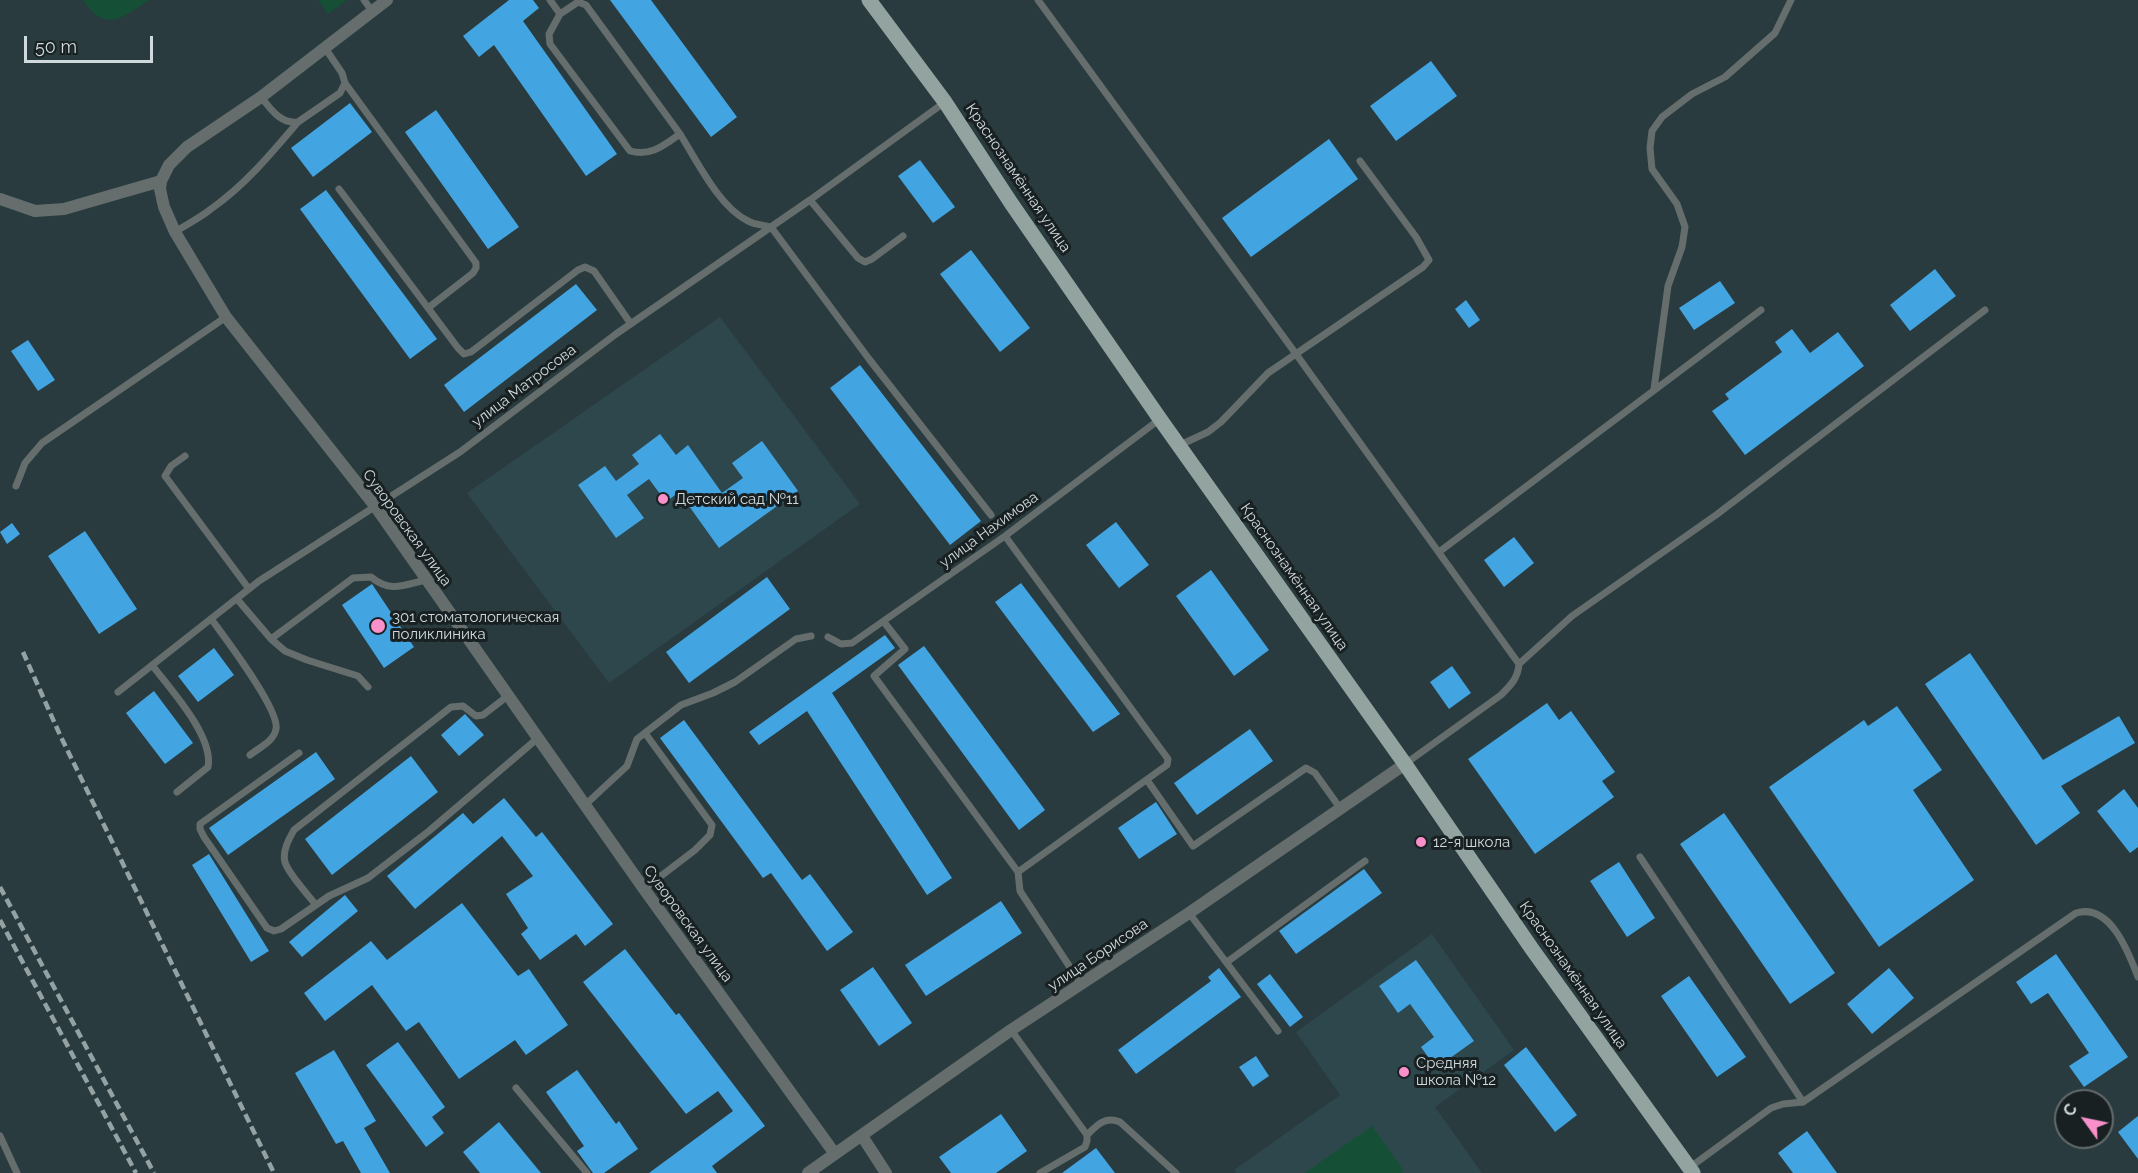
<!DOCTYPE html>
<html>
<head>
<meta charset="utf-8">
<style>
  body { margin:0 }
  #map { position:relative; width:2138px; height:1173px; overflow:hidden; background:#293b3e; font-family:Raleway,sans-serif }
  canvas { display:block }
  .north { position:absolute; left:2054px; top:1089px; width:60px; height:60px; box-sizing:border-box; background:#182022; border:2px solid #626a6c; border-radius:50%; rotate:303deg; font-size:16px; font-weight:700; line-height:24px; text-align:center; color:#d0dadc }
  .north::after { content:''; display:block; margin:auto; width:21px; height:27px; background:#f990ca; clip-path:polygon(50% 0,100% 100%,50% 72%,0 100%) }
  .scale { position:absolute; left:24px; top:36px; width:129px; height:27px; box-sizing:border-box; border:3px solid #d0dadc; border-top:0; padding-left:8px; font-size:18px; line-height:21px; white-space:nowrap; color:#d0dadc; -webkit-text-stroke:4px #182022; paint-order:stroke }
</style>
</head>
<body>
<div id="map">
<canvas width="2138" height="1173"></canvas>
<div class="north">С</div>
<div class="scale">50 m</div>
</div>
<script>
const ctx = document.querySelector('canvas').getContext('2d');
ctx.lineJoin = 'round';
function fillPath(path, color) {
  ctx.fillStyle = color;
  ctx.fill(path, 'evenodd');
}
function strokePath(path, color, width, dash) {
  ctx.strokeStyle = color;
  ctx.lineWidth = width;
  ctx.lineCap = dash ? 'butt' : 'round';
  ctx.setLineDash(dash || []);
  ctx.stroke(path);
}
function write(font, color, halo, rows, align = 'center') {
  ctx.font = font + ' Raleway,sans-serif';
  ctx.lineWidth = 6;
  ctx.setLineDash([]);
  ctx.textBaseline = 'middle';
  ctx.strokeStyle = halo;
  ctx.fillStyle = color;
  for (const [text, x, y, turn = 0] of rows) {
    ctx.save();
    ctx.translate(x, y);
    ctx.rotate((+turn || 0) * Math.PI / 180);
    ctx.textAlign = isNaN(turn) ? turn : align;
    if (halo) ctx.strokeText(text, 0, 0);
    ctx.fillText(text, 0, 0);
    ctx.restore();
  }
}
fillPath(new Path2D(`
  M 720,317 L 860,504 L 609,683 L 467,493 Z
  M 1432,934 L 1514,1050 L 1435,1107 L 1482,1173 L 1236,1173 L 1234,1170 L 1340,1095 L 1296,1032 Z`), '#2d474d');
fillPath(new Path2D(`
  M 83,0 L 149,0 C 122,18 106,34 83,0 Z
  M 318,0 L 347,0 L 328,14 Z
  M 1372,1126 L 1404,1171 L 1401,1173 L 1305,1173 Z`), '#154f35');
fillPath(new Path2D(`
  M 509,0 L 533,0 L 539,8 L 523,21 L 617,154 L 586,176 L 494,45 L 479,57 L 463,36 Z
  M 610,0 L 651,0 L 737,117 L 711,137 Z
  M 1431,61 L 1457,96 L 1396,141 L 1370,106 Z
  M 350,103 L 372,132 L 313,177 L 291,148 Z
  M 436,110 L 519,227 L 488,249 L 405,132 Z
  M 1329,139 L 1358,179 L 1251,257 L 1222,218 Z
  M 920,160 L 955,207 L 933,223 L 898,176 Z
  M 326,190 L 437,339 L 410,359 L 300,209 Z
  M 971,250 L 1030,328 L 1000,352 L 940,274 Z
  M 1935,269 L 1956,296 L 1910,331 L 1890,305 Z
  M 1720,281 L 1735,303 L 1694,330 L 1679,308 Z
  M 576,284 L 597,310 L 464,412 L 444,385 Z
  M 1466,300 L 1480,320 L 1469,328 L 1455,309 Z
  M 1792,329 L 1810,353 L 1838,332 L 1864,366 L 1745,455 L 1712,411 L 1729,399 L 1725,394 L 1782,352 L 1775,342 Z
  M 28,340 L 55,380 L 38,391 L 11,351 Z
  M 860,365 L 981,521 L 950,545 L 830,388 Z
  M 660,434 L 676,455 L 688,445 L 722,493 L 743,478 L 732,463 L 762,441 L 798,491 L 719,548 L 679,492 L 666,502 L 649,479 L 627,495 L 644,518 L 616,538 L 578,485 L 605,466 L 616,481 L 639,464 L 632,455 Z
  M 1116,522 L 1149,565 L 1119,588 L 1086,545 Z
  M 12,523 L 20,534 L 7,544 L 0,532 Z
  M 85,531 L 137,609 L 99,634 L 48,556 Z
  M 1514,537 L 1534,563 L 1504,587 L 1484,560 Z
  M 1211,570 L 1269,650 L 1234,676 L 1176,596 Z
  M 767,577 L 790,609 L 689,683 L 666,652 Z
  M 1021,583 L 1120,714 L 1093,732 L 995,602 Z
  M 372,584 L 414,647 L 384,668 L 342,605 Z
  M 885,635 L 895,648 L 832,693 L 952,878 L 927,895 L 807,711 L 759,745 L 749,732 Z
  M 924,646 L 1045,810 L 1019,830 L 898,665 Z
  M 214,648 L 234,675 L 198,702 L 178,676 Z
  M 1970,653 L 2043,760 L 2119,716 L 2135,743 L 2061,786 L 2080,813 L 2036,845 L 1925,684 Z
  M 1452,666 L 1471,693 L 1449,709 L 1430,682 Z
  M 154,691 L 193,743 L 165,764 L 126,713 Z
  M 1547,703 L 1559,720 L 1571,711 L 1615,772 L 1602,781 L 1614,797 L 1535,854 L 1468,759 Z
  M 1897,706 L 1942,770 L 1913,790 L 1974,880 L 1879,947 L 1769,787 L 1864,720 L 1868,726 Z
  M 465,714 L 484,735 L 459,756 L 441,735 Z
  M 684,720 L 802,880 L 810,874 L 853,932 L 827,951 L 771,873 L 763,878 L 660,738 Z
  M 1250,729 L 1273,761 L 1197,815 L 1174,783 Z
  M 316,752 L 335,779 L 228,855 L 209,828 Z
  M 411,756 L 438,792 L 332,875 L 305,839 Z
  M 2124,789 L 2138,808 L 2138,847 L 2130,853 L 2097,811 Z
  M 504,798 L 536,837 L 542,832 L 613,924 L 585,946 L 576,934 L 540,960 L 521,934 L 528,928 L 506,894 L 533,876 L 502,836 L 415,909 L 387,876 L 463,813 L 473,824 Z
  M 1156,802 L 1177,834 L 1139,859 L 1118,828 Z
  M 1724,813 L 1835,973 L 1790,1004 L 1680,844 Z
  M 209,854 L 269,951 L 251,962 L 192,865 Z
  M 1619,862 L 1655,918 L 1627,937 L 1590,881 Z
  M 1364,869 L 1382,893 L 1296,954 L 1279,931 Z
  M 345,895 L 358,911 L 302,957 L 289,942 Z
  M 1001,901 L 1022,933 L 926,996 L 905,965 Z
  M 462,903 L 518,976 L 529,969 L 568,1025 L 526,1055 L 515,1040 L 459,1079 L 419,1022 L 406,1031 L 372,985 L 325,1021 L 304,993 L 371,941 L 387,960 Z
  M 625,949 L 676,1015 L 679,1013 L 765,1126 L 712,1166 L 717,1173 L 649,1173 L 733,1111 L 718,1091 L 686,1114 L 583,982 Z
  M 2056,954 L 2128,1057 L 2084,1087 L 2069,1066 L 2089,1053 L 2048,993 L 2031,1004 L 2016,982 Z
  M 1416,960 L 1474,1041 L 1436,1068 L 1421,1047 L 1434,1037 L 1410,1004 L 1398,1013 L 1379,986 Z
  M 873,967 L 912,1023 L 879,1046 L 840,990 Z
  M 1219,968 L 1241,997 L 1136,1074 L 1118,1050 L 1211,981 L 1208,977 Z
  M 1889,968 L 1914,998 L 1872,1034 L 1847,1004 Z
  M 1270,974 L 1303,1017 L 1290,1027 L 1257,984 Z
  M 1689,976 L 1746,1057 L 1717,1077 L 1661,996 Z
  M 398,1042 L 445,1107 L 432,1117 L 444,1133 L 426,1147 L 366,1065 Z
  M 1526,1047 L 1577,1115 L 1555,1132 L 1504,1065 Z
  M 334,1050 L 376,1121 L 364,1128 L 390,1173 L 361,1173 L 343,1141 L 336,1144 L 295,1073 Z
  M 1256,1056 L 1269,1076 L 1253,1087 L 1239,1067 Z
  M 577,1070 L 616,1124 L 619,1121 L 638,1149 L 604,1173 L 593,1173 L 577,1151 L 584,1146 L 546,1092 Z
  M 1001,1114 L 1027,1151 L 996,1173 L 951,1173 L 939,1157 Z
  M 2138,1116 L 2138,1159 L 2118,1132 Z
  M 499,1122 L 541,1173 L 480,1173 L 463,1152 Z
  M 1807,1131 L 1837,1173 L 1793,1173 L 1778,1153 Z
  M 1096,1148 L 1115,1173 L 1062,1173 Z`), '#42a5e2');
strokePath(new Path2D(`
  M 364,0 L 372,11
  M 550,0 L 560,14
  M 1038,0 L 1296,354 L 1519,664 C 1518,678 1511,685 1501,695 L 1405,764
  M 578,2 L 586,5 L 680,134 C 664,145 651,157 630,151 L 550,44 L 549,34 L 560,14 Z
  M 345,83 L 476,263 L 476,268 L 473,273 L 428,308
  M 261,97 C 271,109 280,124 298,122 L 340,93 L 345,83 L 342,73 L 325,48
  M 680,134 C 697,161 719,207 748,221 C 755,225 764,225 771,227 L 869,359 L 991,515
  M 339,189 L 458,348 L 464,354 L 471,352 L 578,270 L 585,267 L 594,271 L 631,324
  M 810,200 L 858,258 L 865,262 L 872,259 L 903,236
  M 175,232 C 187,224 200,218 211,209 C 245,185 271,154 298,122
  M 1654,389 L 1668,286 L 1682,247 L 1685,227 L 1677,204 L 1652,169 L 1650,148 L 1652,131 L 1662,117 L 1692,94 L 1725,77 L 1775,33 L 1791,0
  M 1178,446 L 1208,432 L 1221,422 L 1268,373 L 1423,267 L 1429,260 L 1416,237 L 1360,161
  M 185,456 L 171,466 L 165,476 L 249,589
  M 16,486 L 25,463 L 42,443 L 226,317
  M 1005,536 L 1168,759 L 1167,765 L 1018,872 L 1020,891 L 1081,984
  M 1439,552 L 1761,310
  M 237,599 L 271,639 L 285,651 L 307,660 L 358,676 L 368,687
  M 212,620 C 225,638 280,710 276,729 C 274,741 260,747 250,755
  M 884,622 L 905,649 L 874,676 L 1018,872
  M 828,637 L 841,644 L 852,643 L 1005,536 L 1160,419
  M 271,639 L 353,578 L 371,577 C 390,593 404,585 426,580
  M 1519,664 L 1572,616 L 1716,515 L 1985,310
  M 152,665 C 170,689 214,736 208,767 L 177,792
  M 118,692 L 259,581 L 460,452 L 616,334 L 810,200 L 945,102
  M 299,753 L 200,824 L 200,829 L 204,837 L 267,928 L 274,931 L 281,929 L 329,896 L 368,878 L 429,831 L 538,738
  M 1147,780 L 1193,846 L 1306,768 L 1315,773 L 1340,808
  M 585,805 L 627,766 L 637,739 L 681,705 L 713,693 L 735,682 L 796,639 L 811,636
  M 1640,857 L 1803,1102
  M 644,889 L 695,850 L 710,835 L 712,825 L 645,733
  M 316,905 C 309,896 287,872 285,862 C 282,851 289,839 294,830 L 451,707 L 463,706 L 476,716 L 483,715 L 509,695
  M 1189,913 L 1278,1031
  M 1227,962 L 1365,861
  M 1011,1030 L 1087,1135 L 1087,1141 L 1085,1147 L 1040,1173
  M 516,1088 L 587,1173
  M 1087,1135 C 1097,1125 1105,1116 1120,1122 L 1176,1173
  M 0,1136 L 17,1173
  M 1689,1168 L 1771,1108 L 1783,1104 L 1803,1102 L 2076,913 C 2110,903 2128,951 2138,977`), '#656e6d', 7);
strokePath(new Path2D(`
  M 387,0 L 261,97 L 187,147 L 169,165 L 161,181 L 160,189 L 164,207 L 175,232 L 226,317 L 375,506 L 644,889 L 835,1154
  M 0,199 L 35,211 L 64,209 L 161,181
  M 862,1136 L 886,1173
  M 808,1173 L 1011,1030 L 1189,913 L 1405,764`), '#656e6d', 12);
strokePath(new Path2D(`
  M 869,0 L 945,102 L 1011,203 L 1160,419 L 1405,764 L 1532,949 L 1693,1173`), '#92a3a0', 15);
strokePath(new Path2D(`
  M 23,652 L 60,735 L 274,1173
  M 0,887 L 154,1173
  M 0,920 L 136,1173`), '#95a2a4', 4.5, [9, 4.5]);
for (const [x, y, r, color] of [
  [663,499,6,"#f990ca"],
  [378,626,8,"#f990ca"],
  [1421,842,6,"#f990ca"],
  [1404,1072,6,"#f990ca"]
]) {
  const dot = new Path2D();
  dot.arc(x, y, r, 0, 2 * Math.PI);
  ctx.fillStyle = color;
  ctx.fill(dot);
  strokePath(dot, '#182022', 2);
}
write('15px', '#d0dadc', '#182022', [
  ["Краснознамённая улица",1018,178,56],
  ["улица Матросова",524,386,-37],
  ["Суворовская улица",407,528,54],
  ["улица Нахимова",989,530,-36],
  ["Краснознамённая улица",1294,577,55],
  ["Суворовская улица",688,924,54],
  ["улица Борисова",1098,955,-34],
  ["Краснознамённая улица",1573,975,55]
]);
write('15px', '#d0dadc', '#182022', [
  ["Детский сад №11",675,499],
  ["301 стоматологическая",392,617],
  ["поликлиника",392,634],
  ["12-я школа",1433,842],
  ["Средняя",1416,1063],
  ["школа №12",1416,1080]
], 'left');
</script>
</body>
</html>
